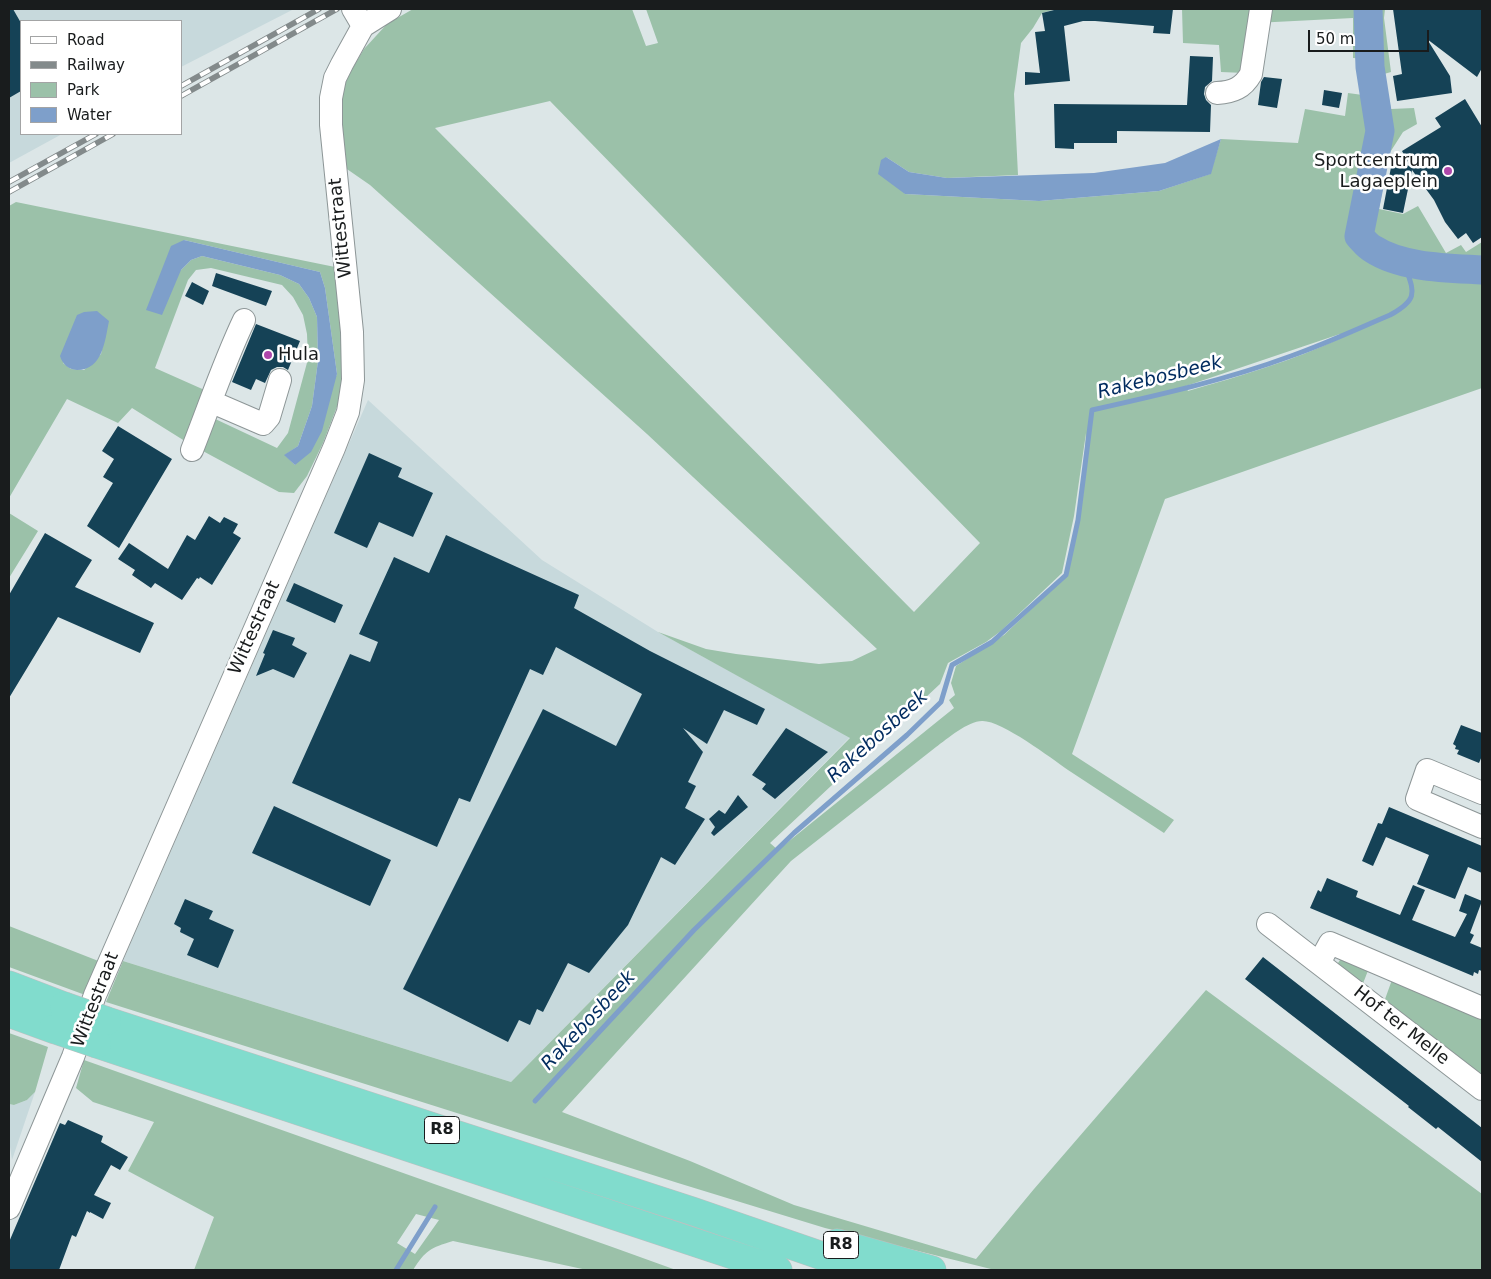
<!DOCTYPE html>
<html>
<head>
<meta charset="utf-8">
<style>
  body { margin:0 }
  #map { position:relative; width:1491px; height:1279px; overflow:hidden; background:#dce6e7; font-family:"DejaVu Sans",sans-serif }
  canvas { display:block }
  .frame { position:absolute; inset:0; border:10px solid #191c1d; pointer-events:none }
  .legend { position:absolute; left:20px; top:20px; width:162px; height:115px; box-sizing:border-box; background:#fff; border:1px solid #a3a4a5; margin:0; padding:6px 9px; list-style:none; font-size:15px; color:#191c1d }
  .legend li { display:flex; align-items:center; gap:10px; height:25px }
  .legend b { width:25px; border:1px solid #a3a4a5 }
  .scale { position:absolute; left:1308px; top:30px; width:121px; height:22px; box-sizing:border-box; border:2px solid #191c1d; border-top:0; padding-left:6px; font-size:15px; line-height:18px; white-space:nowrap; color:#191c1d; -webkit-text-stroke:4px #fff; paint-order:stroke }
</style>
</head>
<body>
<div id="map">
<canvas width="1491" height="1279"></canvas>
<div class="frame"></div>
<ul class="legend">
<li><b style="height:6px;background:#fff"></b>Road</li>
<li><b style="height:6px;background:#838a8b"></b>Railway</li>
<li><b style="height:14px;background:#9bc1a9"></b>Park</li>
<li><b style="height:14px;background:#7e9fca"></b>Water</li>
</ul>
<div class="scale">50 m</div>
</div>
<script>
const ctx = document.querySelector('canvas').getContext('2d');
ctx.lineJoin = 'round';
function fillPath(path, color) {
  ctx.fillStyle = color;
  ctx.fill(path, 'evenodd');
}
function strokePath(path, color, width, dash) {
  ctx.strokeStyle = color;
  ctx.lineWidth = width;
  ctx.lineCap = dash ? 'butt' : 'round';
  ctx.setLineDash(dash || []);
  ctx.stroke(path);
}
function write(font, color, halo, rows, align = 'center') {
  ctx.font = font + ' "DejaVu Sans",sans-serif';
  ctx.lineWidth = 5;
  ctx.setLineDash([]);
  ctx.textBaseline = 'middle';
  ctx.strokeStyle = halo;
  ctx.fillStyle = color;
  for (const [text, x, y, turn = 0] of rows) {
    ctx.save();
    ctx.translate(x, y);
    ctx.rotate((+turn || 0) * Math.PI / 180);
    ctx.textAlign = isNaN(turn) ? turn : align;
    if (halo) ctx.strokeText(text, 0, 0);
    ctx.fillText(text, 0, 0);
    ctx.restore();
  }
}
fillPath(new Path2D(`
  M 9,9 L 294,9 L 181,67 L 181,21 L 21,21 L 21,134 L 62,134 L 9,163 Z
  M 368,400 L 542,560 L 658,632 L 850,737 L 511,1082 L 123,961 Z
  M 35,1092 L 12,1160 L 9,1140 L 9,1104 L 14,1105 L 27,1100 Z`), '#c7d9dc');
fillPath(new Path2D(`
  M 413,9 L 632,9 L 646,46 L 658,43 L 646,9 L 1056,9 L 1042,13 L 1033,28 L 1021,43 L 1014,94 L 1018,175 L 947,178 L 909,172 L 886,157 L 905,194 L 1039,201 L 1159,191 L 1210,174 L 1221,139 L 1298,143 L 1305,109 L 1345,116 L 1348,93 L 1370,96 L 1377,129 L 1374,144 L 1383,145 C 1383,116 1375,88 1373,59 L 1353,58 L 1353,18 L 1255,23 L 1245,73 L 1221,72 L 1219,45 L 1183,43 L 1182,9 L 1385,9 L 1384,18 L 1391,72 L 1384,74 L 1391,109 L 1414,108 L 1417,124 L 1403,132 L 1389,154 L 1379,209 L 1403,214 L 1418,206 L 1446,253 L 1461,245 L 1466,252 L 1482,242 L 1482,388 L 1165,499 L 1072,754 L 1174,820 L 1164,833 C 1132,812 1100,791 1068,770 C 1051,758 1001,720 982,721 C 968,721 947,739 936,747 L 791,861 L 562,1112 L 690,1161 L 794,1205 L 976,1259 L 1034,1189 L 1206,990 L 1482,1194 L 1482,1270 L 995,1270 L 825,1228 L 678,1183 L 106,1002 L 123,961 L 511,1082 L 850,738 L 658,632 L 706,649 L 736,654 L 819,664 L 852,661 L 877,649 L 647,434 L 370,185 L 344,167 L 340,99 L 348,76 L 364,49 L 387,24 ZM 550,101 L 980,543 L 914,612 L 435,128 ZM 1354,232 L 1369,239 L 1379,250 L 1374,256 C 1362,250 1359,244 1354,232 ZM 1340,334 L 1341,338 C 1292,361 1240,376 1188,391 L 1186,386 ZM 1086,433 L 1083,496 L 1079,520 L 1067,575 L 1004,635 L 956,666 L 951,683 L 955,695 L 949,700 L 954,708 L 778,850 L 770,843 L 940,684 L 948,663 L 986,642 L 1001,631 L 1062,573 L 1074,516 Z
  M 16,202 L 335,267 L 342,344 L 343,391 L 323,443 L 307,476 L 294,493 L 279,492 L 188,443 L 132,408 L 118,423 L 67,399 L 9,498 L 9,206 ZM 184,240 L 320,272 L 325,288 L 337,374 L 295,465 L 285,455 L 298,446 L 312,406 L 318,361 L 317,317 L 309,298 L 299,284 L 280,275 L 202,256 L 191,260 L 181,270 ZM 211,268 L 282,285 L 293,297 L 303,315 L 307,334 L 308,359 L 288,433 L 277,448 L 211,417 L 209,392 L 155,368 L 188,280 L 196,270 ZM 108,321 L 101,354 L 84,370 L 71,369 L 63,363 Z
  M 9,513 L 38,531 L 9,578 Z
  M 9,926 L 101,962 L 88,996 L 9,967 Z
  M 1342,957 L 1369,968 L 1362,986 L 1336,966 Z
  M 1393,977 L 1482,1015 L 1482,1079 L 1384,1002 Z
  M 9,1033 L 48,1047 L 35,1092 L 27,1100 L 14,1105 L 9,1104 Z
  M 84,1060 L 615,1248 L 676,1270 L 587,1270 L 453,1241 C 430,1248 426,1250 413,1270 L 194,1270 L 214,1217 L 128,1171 L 154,1122 L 93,1102 L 76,1088 ZM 416,1214 L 439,1220 L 415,1254 L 397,1243 Z`), '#9bc1a9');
fillPath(new Path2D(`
  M 1221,139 L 1211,174 L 1159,191 L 1039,201 L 905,194 L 878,174 L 881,160 L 886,157 L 909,172 L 947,178 L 1094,173 L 1165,163 Z
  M 184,240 L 320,272 L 325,288 L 337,374 L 322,431 L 311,452 L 295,465 L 284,455 L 298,446 L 312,406 L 318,361 L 317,317 L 309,298 L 299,284 L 280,275 L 202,256 L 191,260 L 181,270 L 162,315 L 146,310 L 171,246 Z
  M 97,311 L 109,321 C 105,340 103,370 77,370 C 68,369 63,365 60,356 L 77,315 L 84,312 Z`), '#7e9fca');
strokePath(new Path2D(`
  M 535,1101 L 694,930 L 794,833 L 907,735 L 941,702 L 952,665 L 992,642 L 1066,575 L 1078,520 L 1092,410 C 1159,395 1226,380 1291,356 C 1325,344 1357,329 1390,315 C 1421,298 1413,291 1404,262
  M 396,1270 L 435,1207`), '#7e9fca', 5);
strokePath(new Path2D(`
  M 1368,9 L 1370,67 L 1380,131 L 1359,236 C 1363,240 1367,246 1373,249 C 1402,268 1449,268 1482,270`), '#7e9fca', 29);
fillPath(new Path2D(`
  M 9,9 L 13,9 L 21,23 L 21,91 L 9,98 Z
  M 1058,9 L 1173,9 L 1170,34 L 1153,33 L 1154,26 L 1095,21 L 1083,21 L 1064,26 L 1070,81 L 1025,85 L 1025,72 L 1040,73 L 1035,32 L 1045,31 L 1042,13 Z
  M 1393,9 L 1482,9 L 1482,68 L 1477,77 L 1427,39 L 1450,76 L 1452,93 L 1397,101 L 1393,76 L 1402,74 Z
  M 1190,56 L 1213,57 L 1212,81 L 1205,87 L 1204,94 L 1206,100 L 1211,105 L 1210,132 L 1117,131 L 1117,143 L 1074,143 L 1074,149 L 1055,148 L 1054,104 L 1187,105 Z
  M 1264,77 L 1282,79 L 1277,108 L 1258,105 L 1261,82 Z
  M 1324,90 L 1342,93 L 1339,108 L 1322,105 Z
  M 1465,99 L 1482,127 L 1482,237 L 1473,243 L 1466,233 L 1458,239 L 1445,222 L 1434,200 L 1412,170 L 1403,213 L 1383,209 L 1392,162 L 1410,166 L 1402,151 L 1441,127 L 1435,118 Z
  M 216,273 L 272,291 L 266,306 L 212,286 Z
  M 192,282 L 209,291 L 203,305 L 185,296 Z
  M 256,324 L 300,341 L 288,370 L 283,367 L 277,367 L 271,370 L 265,383 L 256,379 L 251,390 L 232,382 Z
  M 118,426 L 172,459 L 119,548 L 87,526 L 113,483 L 103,477 L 114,459 L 102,451 Z
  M 369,453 L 402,468 L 398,477 L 433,493 L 413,537 L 379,522 L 367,548 L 334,533 Z
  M 209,516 L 220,523 L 224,517 L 238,524 L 233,533 L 241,538 L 212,585 L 200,577 L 199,579 L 197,578 L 182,600 L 155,583 L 151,588 L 132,575 L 135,570 L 118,559 L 129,543 L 168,569 L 187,535 L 195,540 Z
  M 45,533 L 92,560 L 75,587 L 154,623 L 140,653 L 58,617 L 9,698 L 9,595 Z
  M 446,535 L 579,595 L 574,608 L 650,651 L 765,709 L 757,725 L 724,710 L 707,744 L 683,728 L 703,752 L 688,782 L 696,786 L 685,808 L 705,819 L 675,865 L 661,857 L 628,925 L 589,973 L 568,963 L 543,1012 L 537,1009 L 530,1025 L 519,1020 L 508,1042 L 403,989 L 543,709 L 616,746 L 642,694 L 556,647 L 543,675 L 530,669 L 470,802 L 459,798 L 437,847 L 292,783 L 350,654 L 370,662 L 378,642 L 359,634 L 394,557 L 429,573 Z
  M 294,583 L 343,605 L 335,623 L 286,601 Z
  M 273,630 L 295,638 L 292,645 L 307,653 L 294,678 L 273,669 L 256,676 L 265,654 L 263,653 Z
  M 1461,725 L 1482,733 L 1482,756 L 1479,763 L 1457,754 L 1459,750 L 1455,749 L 1456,746 L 1453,744 Z
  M 786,728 L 828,752 L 775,799 L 762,789 L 766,784 L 752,775 Z
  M 738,795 L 748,807 L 714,836 L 711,833 L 715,827 L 709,819 L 719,810 L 725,814 Z
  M 274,806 L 391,860 L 370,906 L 252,853 Z
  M 1389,807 L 1482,846 L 1482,873 L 1468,867 L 1455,899 L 1417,884 L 1429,855 L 1386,837 L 1373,866 L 1362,861 L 1378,823 L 1382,824 Z
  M 1327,878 L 1358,891 L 1356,897 L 1400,915 L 1413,885 L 1425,890 L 1412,920 L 1455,937 L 1467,914 L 1459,911 L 1465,894 L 1482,901 L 1470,933 L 1474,935 L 1470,943 L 1482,948 L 1482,971 L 1479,970 L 1478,974 L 1474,972 L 1473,976 L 1310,908 L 1318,890 L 1321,892 Z
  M 185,899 L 213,911 L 209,919 L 234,930 L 218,968 L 187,955 L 194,939 L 180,932 L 181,928 L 174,924 Z
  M 1263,957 L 1482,1128 L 1482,1162 L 1438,1127 L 1436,1129 L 1408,1107 L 1409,1106 L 1245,979 Z
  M 68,1120 L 103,1136 L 101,1142 L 128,1157 L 120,1170 L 111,1165 L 94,1195 L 111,1203 L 103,1219 L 90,1212 L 90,1213 L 87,1211 L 76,1237 L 72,1235 L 59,1270 L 9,1270 L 9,1242 L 60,1123 L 65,1125 Z`), '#154256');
const minor = new Path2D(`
  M 353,9 L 363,26
  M 1217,93 C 1233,92 1243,88 1251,74 L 1261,9
  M 212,402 L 263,424 L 269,417 L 280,380
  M 192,450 C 209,407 224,362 244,320
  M 1482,793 L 1427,770 L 1417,799 L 1482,827
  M 1268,924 L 1482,1089
  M 1319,963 L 1330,943 L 1482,1008
  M 9,1208 L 73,1057 L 95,995 L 334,448 L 348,412 L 353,380 L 352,332 L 331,125 L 331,98 L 335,78 L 342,64 L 363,26 L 390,9`);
const highway = new Path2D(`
  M 9,985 L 64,1006
  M 9,1013 L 53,1029
  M 107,1021 L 692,1211 L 863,1270
  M 97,1044 L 778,1270
  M 837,1243 L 932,1270`);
strokePath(minor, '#8d9697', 24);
strokePath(highway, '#bfbfc0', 29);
strokePath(minor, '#fff', 22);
strokePath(highway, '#81dccd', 28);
const rail = new Path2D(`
  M 181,86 L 319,9
  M 181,96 L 337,9
  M 9,182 L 96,134
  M 9,192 L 113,134`);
strokePath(rail, '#838a8b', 5.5);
strokePath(rail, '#fff', 4, [11]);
const highwayBridge = new Path2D(`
  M 64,1006 L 107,1021
  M 53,1029 L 97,1044`);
strokePath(highwayBridge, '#bfbfc0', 29, []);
strokePath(highwayBridge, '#81dccd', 28);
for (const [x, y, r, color] of [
  [1448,171,5,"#ae47ab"],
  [268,355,5,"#ae47ab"]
]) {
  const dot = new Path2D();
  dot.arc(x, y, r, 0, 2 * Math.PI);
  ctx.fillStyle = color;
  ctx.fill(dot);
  strokePath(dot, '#fff', 2);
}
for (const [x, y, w] of [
  [442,1130,35],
  [841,1245,35]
]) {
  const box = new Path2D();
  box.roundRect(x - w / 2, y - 13.5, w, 27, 4);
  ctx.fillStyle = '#fff';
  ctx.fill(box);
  strokePath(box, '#191c1d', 1);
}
write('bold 16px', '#191c1d', null, [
  ["R8",442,1130],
  ["R8",841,1245]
]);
write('18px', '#191c1d', '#fff', [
  ["Sportcentrum",1438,161],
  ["Lagaeplein",1438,182],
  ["Hula",278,355,"left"]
], 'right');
write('18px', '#191c1d', '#fff', [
  ["Wittestraat",341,228,-96],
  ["Wittestraat",255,628,-66],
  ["Wittestraat",96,1000,-69],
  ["Hof ter Melle",1401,1026,38]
]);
write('italic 19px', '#002b5f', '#fff', [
  ["Rakebosbeek",1160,378,-14],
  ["Rakebosbeek",878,737,-42],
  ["Rakebosbeek",589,1021,-47]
]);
</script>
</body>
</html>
